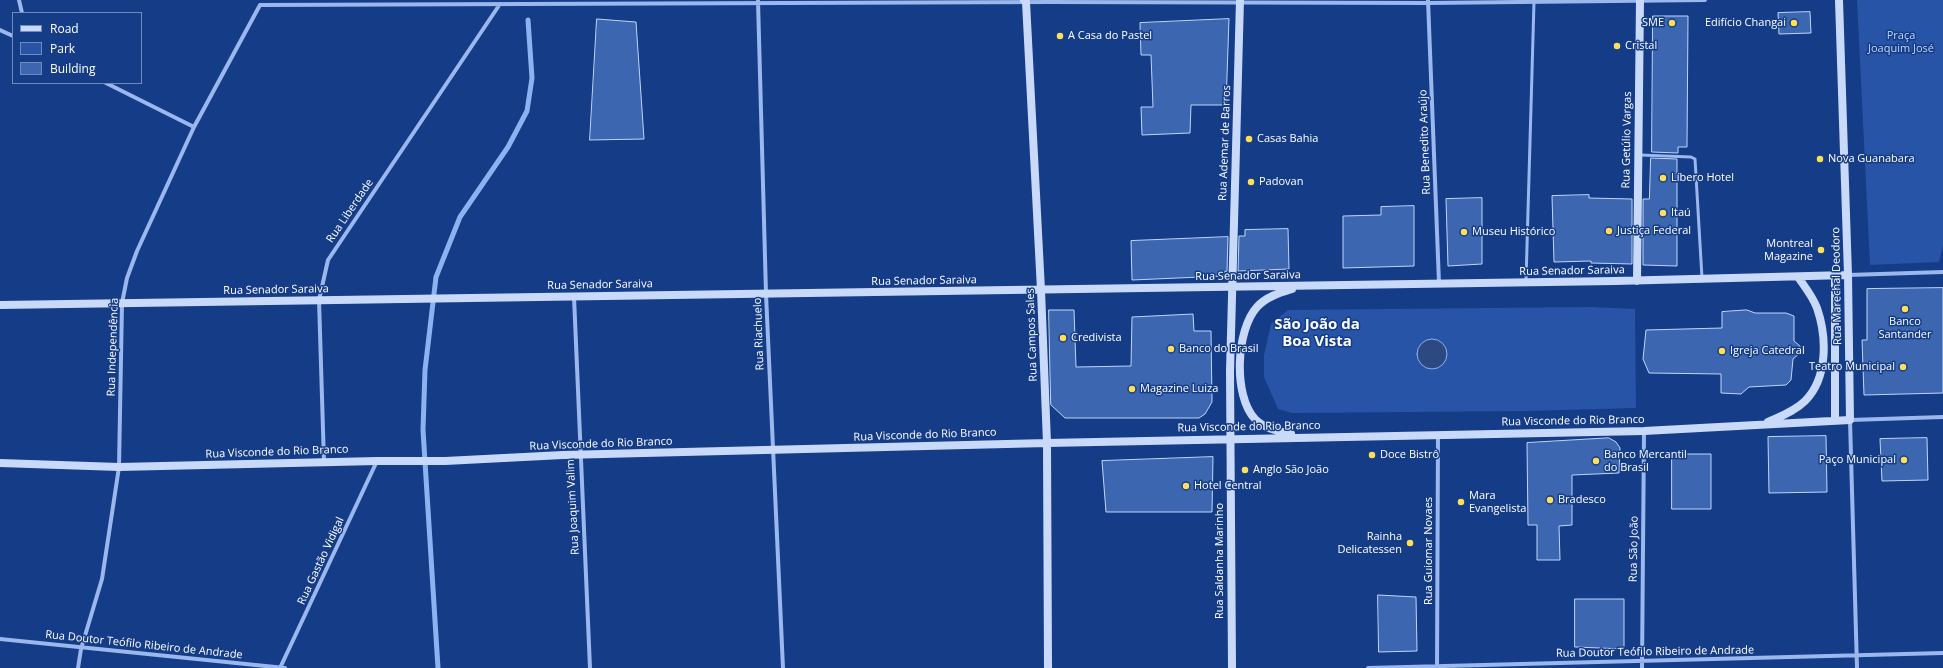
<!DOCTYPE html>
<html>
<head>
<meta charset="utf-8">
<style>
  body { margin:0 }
  #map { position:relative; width:1943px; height:668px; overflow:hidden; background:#153c87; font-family:"Open Sans",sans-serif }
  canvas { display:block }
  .legend { position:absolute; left:12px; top:12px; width:130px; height:72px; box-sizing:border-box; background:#153c87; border:1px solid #738ab7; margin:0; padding:5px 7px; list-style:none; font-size:12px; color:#fff }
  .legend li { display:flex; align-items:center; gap:8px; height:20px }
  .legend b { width:20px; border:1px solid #738ab7 }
</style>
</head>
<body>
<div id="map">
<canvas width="1943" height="668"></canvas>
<ul class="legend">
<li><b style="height:5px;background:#c8d9fa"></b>Road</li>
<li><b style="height:11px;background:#2754a6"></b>Park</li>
<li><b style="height:11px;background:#3d66b1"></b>Building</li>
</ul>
</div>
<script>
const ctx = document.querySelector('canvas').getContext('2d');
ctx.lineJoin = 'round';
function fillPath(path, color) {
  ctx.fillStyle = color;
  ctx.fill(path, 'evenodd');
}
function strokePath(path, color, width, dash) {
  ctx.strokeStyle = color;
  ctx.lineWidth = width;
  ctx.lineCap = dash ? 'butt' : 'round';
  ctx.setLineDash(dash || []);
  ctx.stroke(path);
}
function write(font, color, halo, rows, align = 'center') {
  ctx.font = font + ' "Open Sans",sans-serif';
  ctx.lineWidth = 3;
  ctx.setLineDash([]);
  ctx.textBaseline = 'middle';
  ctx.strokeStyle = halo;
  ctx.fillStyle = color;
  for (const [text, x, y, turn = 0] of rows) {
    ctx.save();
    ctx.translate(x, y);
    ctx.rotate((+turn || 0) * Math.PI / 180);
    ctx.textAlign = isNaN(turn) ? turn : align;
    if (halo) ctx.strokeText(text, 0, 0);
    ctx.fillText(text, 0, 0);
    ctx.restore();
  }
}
fillPath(new Path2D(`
  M 1857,0 L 1943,0 L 1943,246 L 1939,262 L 1870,265 Z
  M 1592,307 L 1635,309 L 1636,408 L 1527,411 L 1292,413 L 1278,409 L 1264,377 L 1264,355 L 1271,324 L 1288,310 Z`), '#2754a6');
const water = new Path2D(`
  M1417 354a15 15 0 1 1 30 0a15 15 0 1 1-30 0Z`);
fillPath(water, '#2c4981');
strokePath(water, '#8cb2f1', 1);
strokePath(new Path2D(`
  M 438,668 L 423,430 L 425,370 L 436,277 L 460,217 L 508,147 L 527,111 L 532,78 L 528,20`), '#8cb2f1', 5);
const building = new Path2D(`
  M 1810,12 L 1811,33 L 1779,34 L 1778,13 Z
  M 1653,16 L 1688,16 L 1687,147 L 1678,147 L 1678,153 L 1652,152 Z
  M 597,19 L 636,22 L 644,139 L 590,140 Z
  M 1229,19 L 1226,105 L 1191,105 L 1190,133 L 1142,135 L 1141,107 L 1153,107 L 1151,55 L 1141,55 L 1140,23 Z
  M 1651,158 L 1677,159 L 1677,266 L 1643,265 L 1643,199 L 1649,199 Z
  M 1589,195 L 1589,198 L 1632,199 L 1632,264 L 1591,263 L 1591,261 L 1554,262 L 1552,196 Z
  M 1482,198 L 1482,264 L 1448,266 L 1446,199 Z
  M 1414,206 L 1414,266 L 1343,268 L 1343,216 L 1381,215 L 1381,207 Z
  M 1288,229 L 1289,269 L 1238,271 L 1239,236 L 1245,236 L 1245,230 Z
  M 1228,237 L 1227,271 L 1224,272 L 1224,276 L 1132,280 L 1131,241 Z
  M 1943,288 L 1943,393 L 1864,395 L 1862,340 L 1867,340 L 1867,289 Z
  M 1049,310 L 1074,310 L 1076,367 L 1131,366 L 1132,317 L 1193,314 L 1194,331 L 1211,331 L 1212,402 L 1205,414 L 1199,418 L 1065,418 L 1051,405 Z
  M 1747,310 L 1755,313 L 1786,313 L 1794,316 L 1794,341 L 1800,346 L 1800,353 L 1793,359 L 1791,380 L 1786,385 L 1749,387 L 1741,394 L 1721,393 L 1721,374 L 1649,373 L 1643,359 L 1646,330 L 1722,328 L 1722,312 Z
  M 1826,436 L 1827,492 L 1769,493 L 1768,437 Z
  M 1609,438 L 1616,442 L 1620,448 L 1619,473 L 1572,475 L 1572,525 L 1559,526 L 1560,560 L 1537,560 L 1537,525 L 1528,525 L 1527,443 Z
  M 1927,438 L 1928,480 L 1882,481 L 1880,439 Z
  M 1672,454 L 1711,454 L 1711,509 L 1672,509 Z
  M 1213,457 L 1212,512 L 1106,512 L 1102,461 Z
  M 1378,595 L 1416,597 L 1417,651 L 1379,652 Z
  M 1575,599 L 1624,599 L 1624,649 L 1575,647 Z`);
fillPath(building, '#3d66b1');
strokePath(building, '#c0d5fb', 1);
strokePath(new Path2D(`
  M 1640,155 L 1691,157 L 1695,159 L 1702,278
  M 1526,281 L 1534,2`), '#9ab8ee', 3);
strokePath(new Path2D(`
  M 19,0 L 22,13
  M 1428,0 L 1439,283
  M 758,1 L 766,294 L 783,668
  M 260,5 L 1050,2 L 1428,3 L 1705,0
  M 0,30 L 13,36
  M 106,83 L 194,127
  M 1848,275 L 1943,272
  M 574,297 L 590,668
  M 324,462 L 319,300 L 328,260 L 500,4
  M 0,639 L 285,668
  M 78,668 L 81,649 L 102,579 L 119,467 L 122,303 L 127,278 L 137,251 L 194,127 L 260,5
  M 280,668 L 377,461
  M 1368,668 L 1943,653
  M 1437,668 L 1438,435
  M 1642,668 L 1644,431
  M 1857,668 L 1850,420 L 1943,417`), '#9ab8ee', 4);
strokePath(new Path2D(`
  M 1024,0 L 1026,2 L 1041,290 L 1047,443 L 1048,668
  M 1835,276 L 1835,420
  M 1637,281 L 1640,0
  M 0,305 L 1615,281 L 1848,275
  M 1768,422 C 1781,416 1795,411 1805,401 C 1828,378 1827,337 1817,308 C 1813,297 1805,287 1798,277
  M 1291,434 C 1279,431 1265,429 1255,419 C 1233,396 1236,330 1257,307 C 1266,297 1279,293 1292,289
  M 0,463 L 119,467 L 377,461 L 445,461 L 563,455 L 1047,443 L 1644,431 L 1850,420 L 1848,275 L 1839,0
  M 1232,668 L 1230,371 L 1240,0`), '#c8d9fa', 8);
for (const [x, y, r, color] of [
  [1672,23,4,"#ffdf58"],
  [1794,23,4,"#ffdf58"],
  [1060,36,4,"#ffdf58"],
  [1617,46,4,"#ffdf58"],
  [1249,139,4,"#ffdf58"],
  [1820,159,4,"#ffdf58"],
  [1663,178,4,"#ffdf58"],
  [1251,182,4,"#ffdf58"],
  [1663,213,4,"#ffdf58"],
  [1609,231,4,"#ffdf58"],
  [1464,232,4,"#ffdf58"],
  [1821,250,4,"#ffdf58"],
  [1905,309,4,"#ffdf58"],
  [1063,338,4,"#ffdf58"],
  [1171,349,4,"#ffdf58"],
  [1722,351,4,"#ffdf58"],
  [1903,367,4,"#ffdf58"],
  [1132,389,4,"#ffdf58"],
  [1372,455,4,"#ffdf58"],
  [1904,460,4,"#ffdf58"],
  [1596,461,4,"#ffdf58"],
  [1245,470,4,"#ffdf58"],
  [1186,486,4,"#ffdf58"],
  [1550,500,4,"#ffdf58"],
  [1461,502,4,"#ffdf58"],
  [1410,543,4,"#ffdf58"]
]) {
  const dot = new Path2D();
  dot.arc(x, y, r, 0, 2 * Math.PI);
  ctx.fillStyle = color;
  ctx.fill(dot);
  strokePath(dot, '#153c87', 1.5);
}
write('11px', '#fff', '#153c87', [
  ["SME",1664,23,"right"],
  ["Edifício Changai",1786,23,"right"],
  ["A Casa do Pastel",1068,36],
  ["Cristal",1625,46],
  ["Casas Bahia",1257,139],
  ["Nova Guanabara",1828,159],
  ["Líbero Hotel",1671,178],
  ["Padovan",1259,182],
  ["Itaú",1671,213],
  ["Justiça Federal",1617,231],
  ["Museu Histórico",1472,232],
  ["Montreal",1813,244,"right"],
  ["Magazine",1813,257,"right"],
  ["Banco",1905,322,"center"],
  ["Santander",1905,335,"center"],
  ["Credivista",1071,338],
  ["Banco do Brasil",1179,349],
  ["Igreja Catedral",1730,351],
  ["Teatro Municipal",1895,367,"right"],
  ["Magazine Luiza",1140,389],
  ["Doce Bistrô",1380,455],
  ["Banco Mercantil",1604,455],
  ["do Brasil",1604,468],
  ["Paço Municipal",1896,460,"right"],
  ["Anglo São João",1253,470],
  ["Hotel Central",1194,486],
  ["Mara",1469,496],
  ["Evangelista",1469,509],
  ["Bradesco",1558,500],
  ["Rainha",1402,537,"right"],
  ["Delicatessen",1402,550,"right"]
], 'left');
write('11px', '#c0d5fb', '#153c87', [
  ["Praça",1901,36],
  ["Joaquim José",1901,49]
]);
write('11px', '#fff', '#153c87', [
  ["Rua Getúlio Vargas",1627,140,-89],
  ["Rua Benedito Araújo",1425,142,-92],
  ["Rua Ademar de Barros",1225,143,-88],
  ["Rua Liberdade",350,211,-56],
  ["Rua Senador Saraiva",1572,271,-1],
  ["Rua Senador Saraiva",1248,276,-1],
  ["Rua Senador Saraiva",924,281,-1],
  ["Rua Senador Saraiva",600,285,-1],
  ["Rua Marechal Deodoro",1837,286,-91],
  ["Rua Senador Saraiva",276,290,-1],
  ["Rua Riachuelo",759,334,-92],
  ["Rua Campos Sales",1032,335,-92],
  ["Rua Independência",113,347,-88],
  ["Rua Visconde do Rio Branco",1573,421,-1],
  ["Rua Visconde do Rio Branco",1249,427,-1],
  ["Rua Visconde do Rio Branco",925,435,-2],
  ["Rua Visconde do Rio Branco",601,444,-2],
  ["Rua Visconde do Rio Branco",277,452,-2],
  ["Rua Joaquim Valim",573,507,-93],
  ["Rua São João",1634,549,-89],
  ["Rua Guiomar Novaes",1429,551,-90],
  ["Rua Gastão Vidigal",321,561,-65],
  ["Rua Saldanha Marinho",1220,561,-90],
  ["Rua Doutor Teófilo Ribeiro de Andrade",144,645,6],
  ["Rua Doutor Teófilo Ribeiro de Andrade",1655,652,-1]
]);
write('bold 15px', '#fff', '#153c87', [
  ["São João da",1317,325],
  ["Boa Vista",1317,342]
]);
</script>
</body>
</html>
